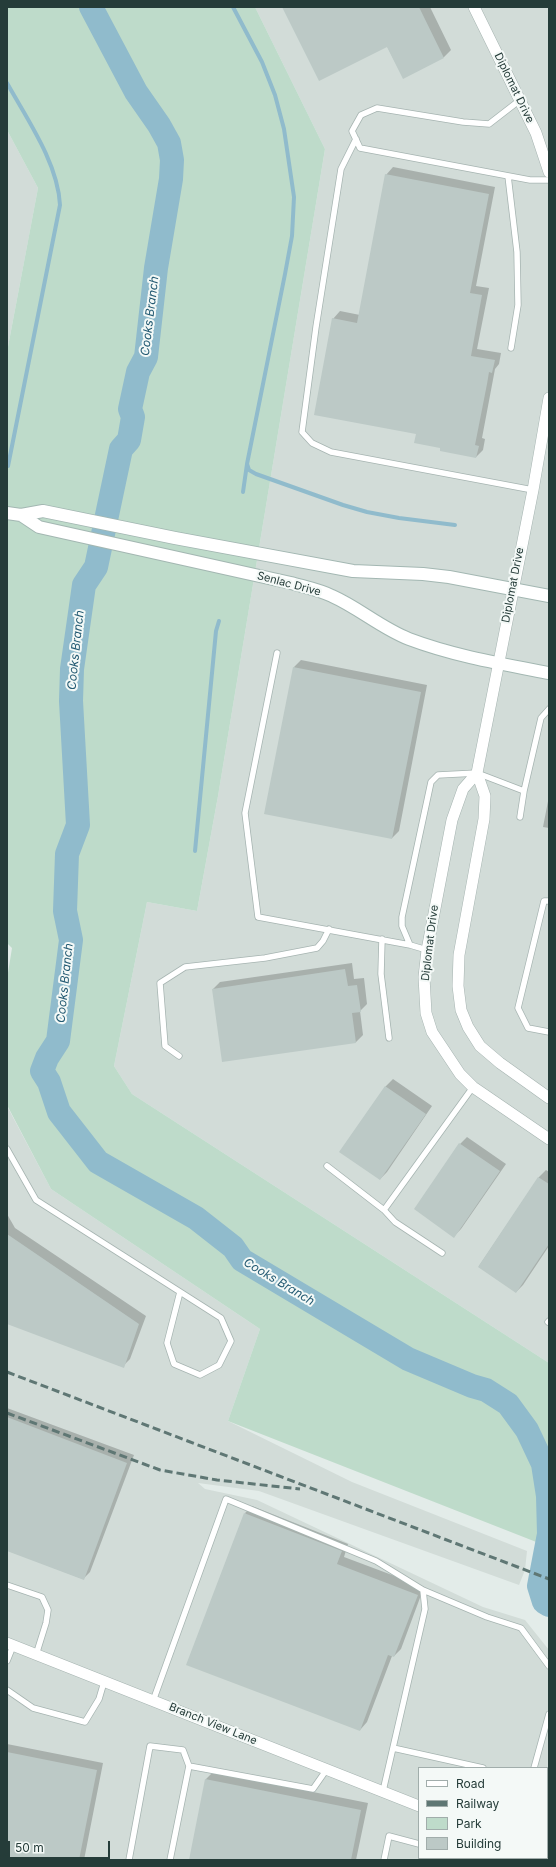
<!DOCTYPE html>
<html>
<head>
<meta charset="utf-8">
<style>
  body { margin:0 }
  #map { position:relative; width:556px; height:1867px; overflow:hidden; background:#e3ece9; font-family:Inter,sans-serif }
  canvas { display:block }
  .frame { position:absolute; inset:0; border:8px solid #253c39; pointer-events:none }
  .legend { position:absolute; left:418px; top:1767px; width:130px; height:92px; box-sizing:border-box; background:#f4f9f7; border:1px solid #a1adab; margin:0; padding:5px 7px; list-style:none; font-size:12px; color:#253c39 }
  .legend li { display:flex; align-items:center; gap:8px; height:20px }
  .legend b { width:20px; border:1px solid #a1adab }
  .scale { position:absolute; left:8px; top:1841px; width:102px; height:18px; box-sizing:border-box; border:2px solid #253c39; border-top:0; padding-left:5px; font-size:12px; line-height:14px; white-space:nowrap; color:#253c39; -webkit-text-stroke:3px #f4f9f7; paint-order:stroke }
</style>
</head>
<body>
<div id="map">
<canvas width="556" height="1867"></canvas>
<div class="frame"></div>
<ul class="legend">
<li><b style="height:5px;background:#fff"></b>Road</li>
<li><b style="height:5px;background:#5f7774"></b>Railway</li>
<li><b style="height:11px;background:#bedbca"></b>Park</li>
<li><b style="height:11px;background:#bcc9c6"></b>Building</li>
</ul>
<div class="scale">50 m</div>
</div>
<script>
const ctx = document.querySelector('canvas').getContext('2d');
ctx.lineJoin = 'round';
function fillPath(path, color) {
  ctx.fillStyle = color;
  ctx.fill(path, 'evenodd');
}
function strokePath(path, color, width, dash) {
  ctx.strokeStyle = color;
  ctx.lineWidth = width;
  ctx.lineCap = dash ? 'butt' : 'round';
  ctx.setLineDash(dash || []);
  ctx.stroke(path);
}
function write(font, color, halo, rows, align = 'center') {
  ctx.font = font + ' Inter,sans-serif';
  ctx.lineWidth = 4;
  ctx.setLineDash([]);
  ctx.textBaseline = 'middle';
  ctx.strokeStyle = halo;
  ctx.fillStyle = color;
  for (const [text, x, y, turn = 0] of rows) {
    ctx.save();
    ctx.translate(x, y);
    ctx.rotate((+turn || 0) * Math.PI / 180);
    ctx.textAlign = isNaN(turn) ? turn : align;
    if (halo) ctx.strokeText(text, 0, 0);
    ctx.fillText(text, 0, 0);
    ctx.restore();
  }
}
fillPath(new Path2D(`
  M 255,7 L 549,7 L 549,1363 L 132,1094 L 114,1066 L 147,902 L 197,911 L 218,796 L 325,149 Z
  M 7,130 L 38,188 L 7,352 Z
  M 7,1106 L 51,1189 L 260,1329 L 228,1421 L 352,1482 L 527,1551 L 525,1570 L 519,1585 L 259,1491 L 198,1483 L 205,1489 L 257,1500 L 483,1607 L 525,1620 L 549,1650 L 549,1860 L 7,1860 ZM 419,1768 L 547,1768 L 547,1858 L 419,1858 Z`), '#d2dcd8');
fillPath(new Path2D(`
  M 7,7 L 255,7 L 325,149 L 218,796 L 197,911 L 147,902 L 114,1066 L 132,1094 L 549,1363 L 549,1547 L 228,1421 L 260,1329 L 51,1189 L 7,1105 L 7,979 L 12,948 L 7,943 L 7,352 L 38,188 L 7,130 Z`), '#bedbca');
fillPath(new Path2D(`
  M 283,7 L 430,7 L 451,50 L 444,57 L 403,77 L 387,46 Z
  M 393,167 L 495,187 L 476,286 L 489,288 L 477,349 L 501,353 L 499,364 L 495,369 L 482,438 L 485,439 L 483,450 L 476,457 L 442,447 L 417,433 L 333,319 L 340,311 L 360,315 L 386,175 Z
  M 301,660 L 427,685 L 399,831 L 392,838 L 294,667 Z
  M 549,796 L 549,828 L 543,827 Z
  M 352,963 L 354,979 L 364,978 L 367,1004 L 360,1011 L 363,1035 L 356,1042 L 223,1061 L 213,989 L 220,982 Z
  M 393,1079 L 432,1106 L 387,1172 L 380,1179 L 341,1152 L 386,1086 Z
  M 467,1137 L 506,1164 L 461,1229 L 454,1236 L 460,1144 Z
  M 546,1170 L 549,1172 L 549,1246 L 523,1285 L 516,1292 L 479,1266 L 539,1177 Z
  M 7,1214 L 15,1228 L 146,1316 L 130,1359 L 123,1366 L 7,1323 Z
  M 7,1408 L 134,1455 L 90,1572 L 83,1579 L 7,1550 Z
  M 252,1506 L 348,1544 L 344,1557 L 424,1587 L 401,1649 L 394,1656 L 392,1656 L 367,1722 L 360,1730 L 245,1513 Z
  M 7,1744 L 103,1763 L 84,1860 L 7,1860 Z
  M 213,1772 L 368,1803 L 356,1860 L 190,1860 L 206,1779 Z`), '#0003');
strokePath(new Path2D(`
  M 233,7 L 262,62 L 275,95 L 284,129 L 294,197 L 292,236 L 285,274 L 247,464 L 243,492
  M 7,83 C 27,119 58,163 60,205 L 8,466
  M 247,464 L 249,470 L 256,474 L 343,505 L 367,512 L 399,518 L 455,525
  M 195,851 L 216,631 L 219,621`), '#90bbcc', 4);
strokePath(new Path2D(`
  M 91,7 L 136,92 L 159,125 L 169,143 L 172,160 L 171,179 L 156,268 L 146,357 L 138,372 L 130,409 L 133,417 L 129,440 L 121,449 L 96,567 L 84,585 L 72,669 L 71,701 L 78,825 L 67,854 L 65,911 L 71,940 L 58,1041 L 47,1058 L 42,1071 L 49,1082 L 59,1112 L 98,1162 L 196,1218 L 233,1247 L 242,1260 L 408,1359 L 472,1386 L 486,1390 L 508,1404 L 527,1430 L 543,1464 L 548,1496 L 549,1534 L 539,1586 L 544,1602 L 549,1605`), '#90bbcc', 24);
fillPath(new Path2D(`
  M 282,7 L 419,7 L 444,58 L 403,79 L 387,47 L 319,81 Z
  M 385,174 L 489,194 L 470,293 L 482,295 L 471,356 L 495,360 L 492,373 L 489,372 L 487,384 L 475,445 L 479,446 L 476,458 L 440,451 L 440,448 L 414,443 L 416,434 L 314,415 L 332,318 L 357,323 Z
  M 293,667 L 421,692 L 392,839 L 264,814 Z
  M 345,969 L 348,986 L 357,985 L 361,1012 L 352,1013 L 356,1043 L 222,1062 L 212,989 Z
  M 385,1086 L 426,1114 L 380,1180 L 339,1152 Z
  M 459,1143 L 500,1171 L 454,1238 L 414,1209 Z
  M 538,1177 L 549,1184 L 549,1244 L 516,1293 L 478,1267 Z
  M 7,1234 L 139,1324 L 124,1368 L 7,1324 Z
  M 7,1417 L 127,1463 L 84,1580 L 7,1551 Z
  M 244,1513 L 342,1551 L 337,1564 L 418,1595 L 394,1657 L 388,1655 L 360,1731 L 186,1665 Z
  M 7,1752 L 97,1770 L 79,1860 L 7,1860 Z
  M 205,1779 L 361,1810 L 351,1860 L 189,1860 Z`), '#bcc9c6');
const lane = new Path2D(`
  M 520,100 L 489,124 L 463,122 L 377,108 L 361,115 L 352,131 L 360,148 L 530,180 L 549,180
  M 356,139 L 341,169 L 316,327 L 302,432 L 312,443 L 331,452 L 533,490
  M 508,176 L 517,252 L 518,305 L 511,348
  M 277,653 L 245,813 L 258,917 L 410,945
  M 520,817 L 524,791
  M 549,901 L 544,901 L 518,1008 L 528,1028 L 549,1032
  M 382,939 L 381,974 L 389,1038
  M 427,950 L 410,945 L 402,926 L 402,917 L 431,782 L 438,775 L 477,773 L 524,791 L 541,718 L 549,709
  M 179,1056 L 165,1046 L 160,983 L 185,967 L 265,958 L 317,948 L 323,941 L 329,929
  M 7,1149 L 36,1200 L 221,1318 L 231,1341 L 219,1365 L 200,1375 L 174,1364 L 167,1343 L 180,1292
  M 327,1166 L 384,1210 L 395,1222 L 442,1253
  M 384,1210 L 473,1087
  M 548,1322 L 549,1321
  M 7,1585 L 42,1597 L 48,1610 L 46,1623 L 36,1655
  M 423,1590 L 487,1617 L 521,1628 L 549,1666
  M 7,1661 L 13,1646
  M 7,1690 L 33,1708 L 85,1722 L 99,1699 L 104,1682
  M 153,1701 L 226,1499 L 376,1561 L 423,1590 L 425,1609 L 383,1791
  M 393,1748 L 483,1768
  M 189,1766 L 313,1789 L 327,1769
  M 534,1768 L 549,1714
  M 547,1810 L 549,1811
  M 454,1858 L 455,1860
  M 129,1860 L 150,1746 L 183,1750 L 189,1766 L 170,1860
  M 384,1860 L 389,1836 L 419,1844`);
const street = new Path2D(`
  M 474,7 L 536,133 L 549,172
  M 549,398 L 533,490 L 477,773 L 463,789 L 452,820 L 427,950 L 424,977 L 426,1013 L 432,1032 L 460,1074 L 473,1087 L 549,1139
  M 477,773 L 485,796 L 484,819 L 459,955 L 458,986 L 461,1010 L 468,1027 L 480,1046 L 500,1063 L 549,1098
  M 7,1643 L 419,1806
  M 506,1858 L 507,1860`);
const secondary = new Path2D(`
  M 7,513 L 21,515 L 43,511 L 175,538 L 353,571 L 423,574 L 449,577 L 549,596
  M 21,515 L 39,527 L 291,583 C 305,587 320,590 332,596 C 359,608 381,628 409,639 C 454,656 502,664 549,673`);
strokePath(lane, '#a6b4b1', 7);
strokePath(street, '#a6b4b1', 12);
strokePath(secondary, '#a3b7b2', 14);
strokePath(lane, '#fff', 5.5);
strokePath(street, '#fff', 11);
strokePath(secondary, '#fff', 12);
strokePath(new Path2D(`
  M 7,1372 L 549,1579
  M 7,1413 L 160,1470 L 217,1480 L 300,1489`), '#5f7774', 3, [8, 4]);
write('11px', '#253c39', '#f4f9f7', [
  ["Diplomat Drive",514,88,64],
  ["Senlac Drive",289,584,15],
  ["Diplomat Drive",513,585,-79],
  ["Diplomat Drive",430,943,-83],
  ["Branch View Lane",213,1724,22]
]);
write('italic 12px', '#245b73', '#f4f9f7', [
  ["Cooks Branch",150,316,-83],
  ["Cooks Branch",76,650,-84],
  ["Cooks Branch",65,983,-84],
  ["Cooks Branch",279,1282,31]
]);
</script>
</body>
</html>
